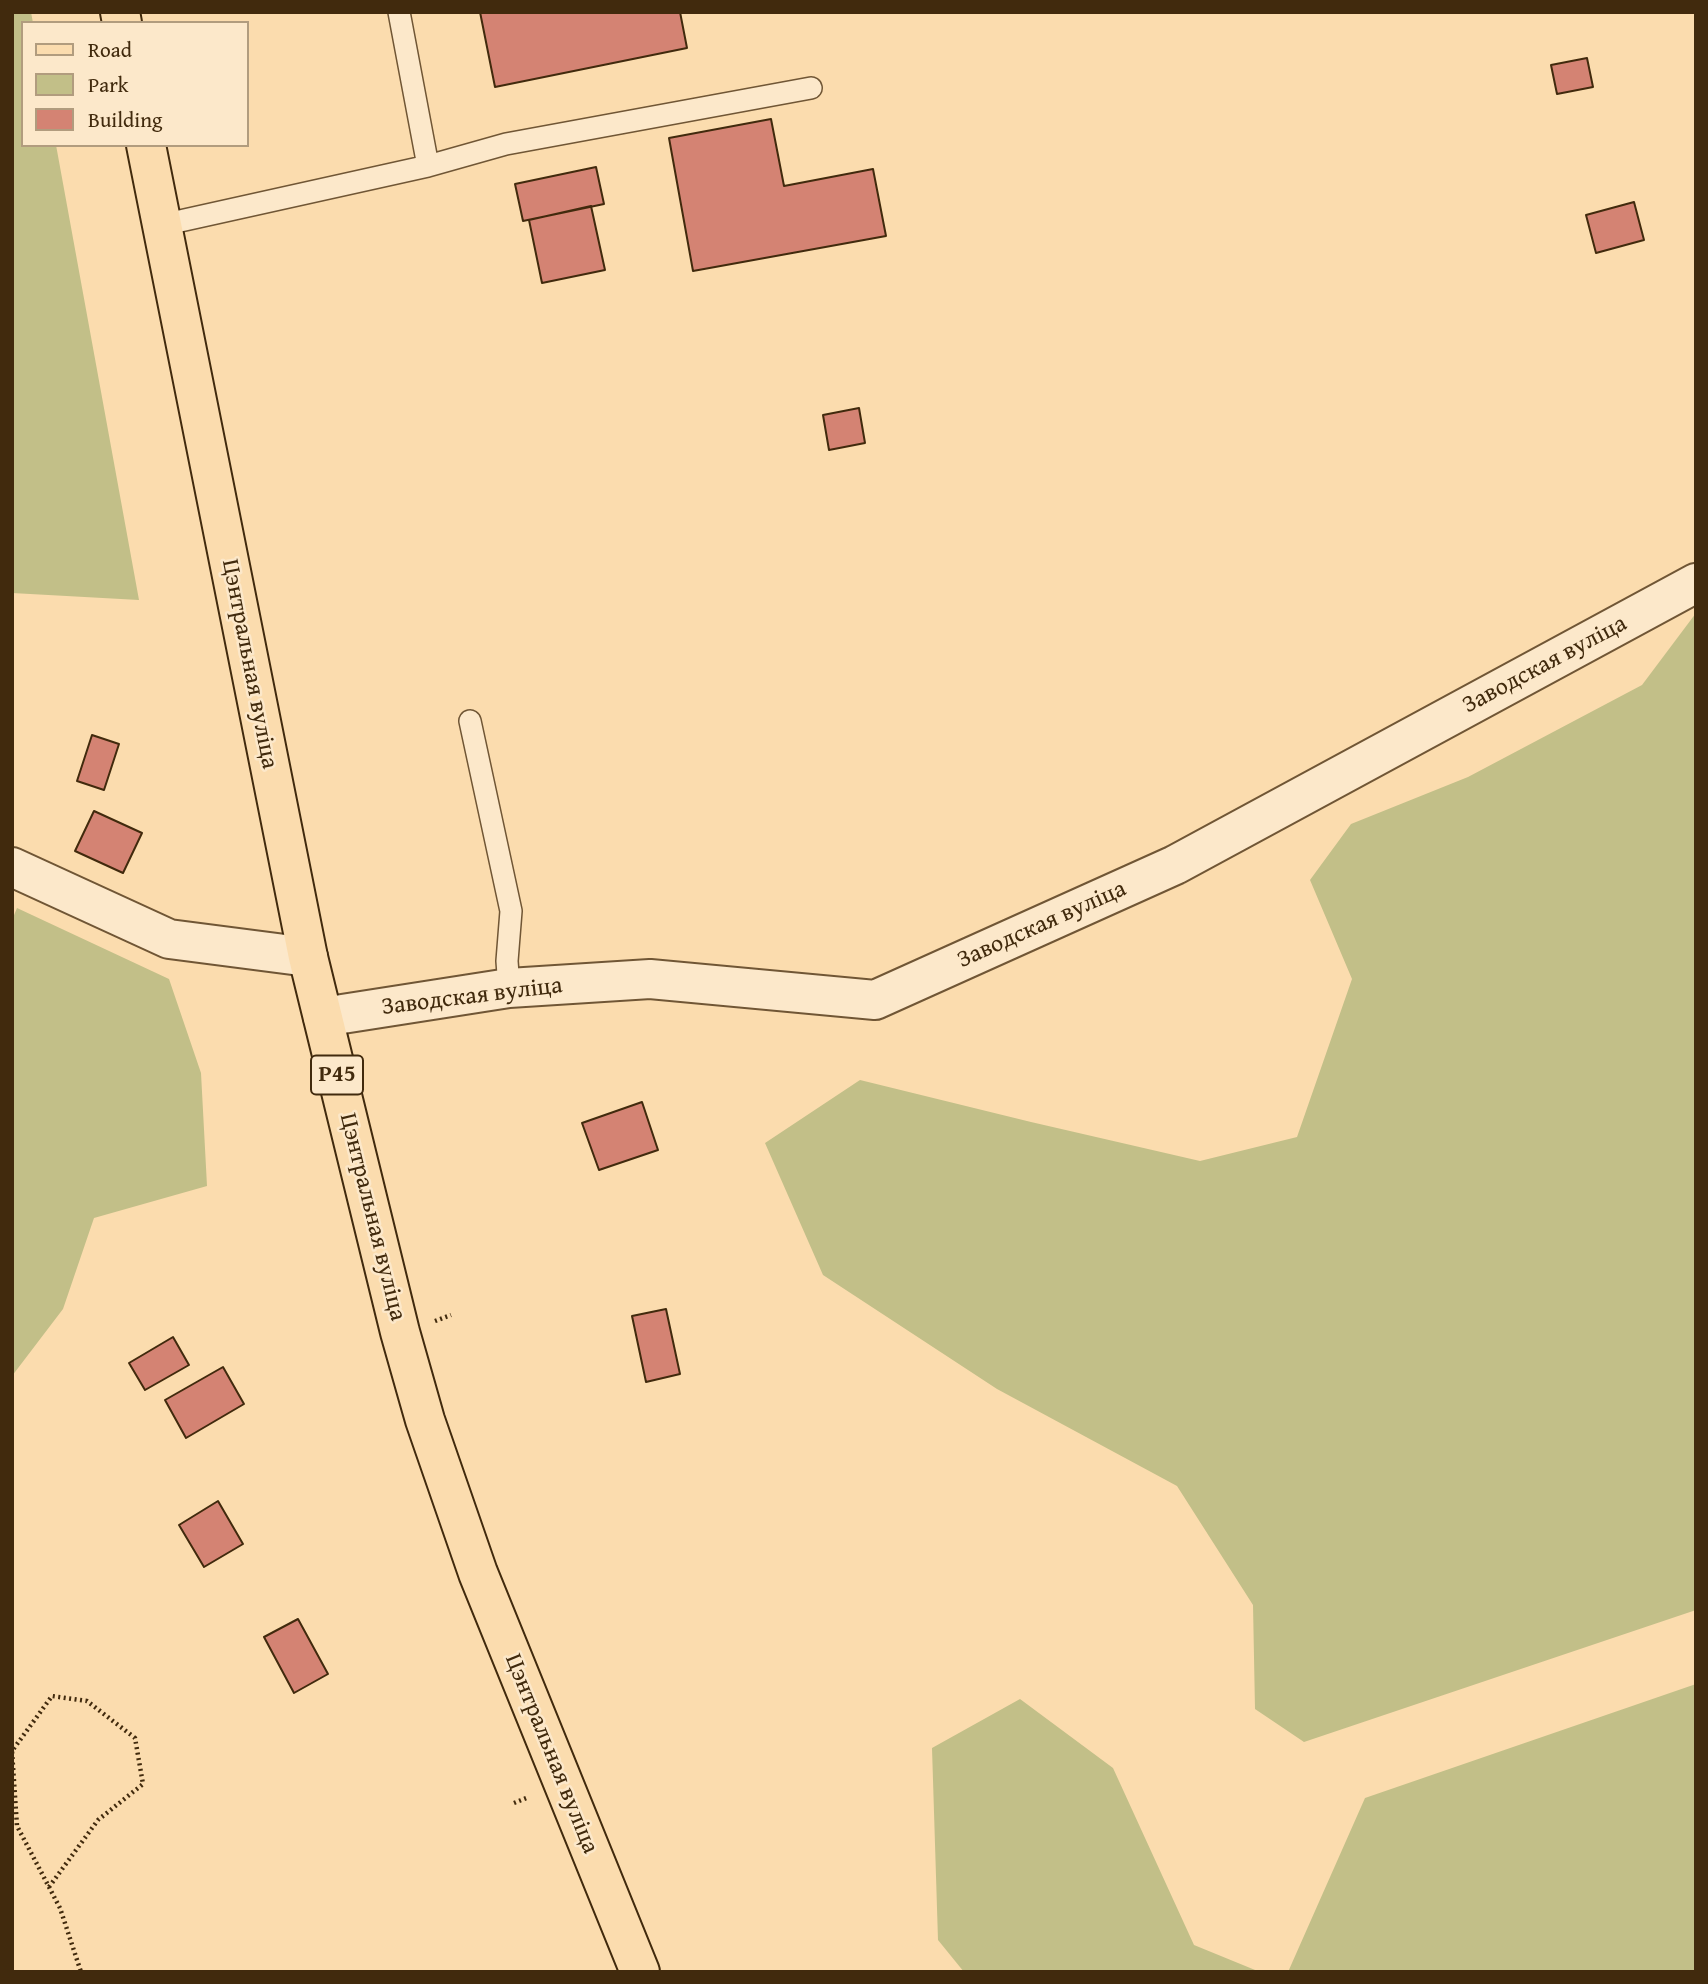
<!DOCTYPE html>
<html>
<head>
<meta charset="utf-8">
<style>
  body { margin:0 }
  #map { position:relative; width:1708px; height:1984px; overflow:hidden; background:#fbdcae; font-family:"Gentium Book Plus",serif }
  canvas { display:block }
  .frame { position:absolute; inset:0; border:14px solid #412a0d; pointer-events:none }
  .legend { position:absolute; left:21px; top:21px; width:228px; height:126px; box-sizing:border-box; background:#fce8ca; border:2px solid #b19c7e; margin:0; padding:9px 12px; list-style:none; font-size:21px; color:#412a0d }
  .legend li { display:flex; align-items:center; gap:14px; height:35px }
  .legend b { width:35px; border:2px solid #b19c7e }
</style>
</head>
<body>
<div id="map">
<canvas width="1708" height="1984"></canvas>
<div class="frame"></div>
<ul class="legend">
<li><b style="height:9px;background:#fbdcae"></b>Road</li>
<li><b style="height:19px;background:#c2bf88"></b>Park</li>
<li><b style="height:19px;background:#d48373"></b>Building</li>
</ul>
</div>
<script>
const ctx = document.querySelector('canvas').getContext('2d');
ctx.lineJoin = 'round';
function fillPath(path, color) {
  ctx.fillStyle = color;
  ctx.fill(path, 'evenodd');
}
function strokePath(path, color, width, dash) {
  ctx.strokeStyle = color;
  ctx.lineWidth = width;
  ctx.lineCap = dash ? 'butt' : 'round';
  ctx.setLineDash(dash || []);
  ctx.stroke(path);
}
function write(font, color, halo, rows, align = 'center') {
  ctx.font = font + ' "Gentium Book Plus",serif';
  ctx.lineWidth = 5;
  ctx.setLineDash([]);
  ctx.textBaseline = 'middle';
  ctx.strokeStyle = halo;
  ctx.fillStyle = color;
  for (const [text, x, y, turn = 0] of rows) {
    ctx.save();
    ctx.translate(x, y);
    ctx.rotate((+turn || 0) * Math.PI / 180);
    ctx.textAlign = isNaN(turn) ? turn : align;
    if (halo) ctx.strokeText(text, 0, 0);
    ctx.fillText(text, 0, 0);
    ctx.restore();
  }
}
fillPath(new Path2D(`
  M 12,12 L 31,12 L 33,23 L 23,23 L 23,145 L 56,145 L 139,600 L 12,593 Z
  M 1696,613 L 1696,1610 L 1304,1742 L 1255,1709 L 1253,1605 L 1177,1486 L 997,1389 L 823,1275 L 765,1143 L 860,1080 L 1031,1122 L 1200,1161 L 1297,1137 L 1352,979 L 1310,880 L 1351,824 L 1468,777 L 1642,685 Z
  M 17,908 L 169,979 L 201,1073 L 207,1186 L 94,1218 L 63,1309 L 12,1376 L 12,920 Z
  M 1696,1684 L 1696,1972 L 1288,1972 L 1365,1798 Z
  M 1020,1699 L 1113,1768 L 1194,1945 L 1260,1972 L 964,1972 L 938,1940 L 932,1748 Z`), '#c2bf88');
const building = new Path2D(`
  M 480,12 L 680,12 L 687,48 L 495,87 Z
  M 1587,58 L 1593,87 L 1557,94 L 1551,65 Z
  M 771,119 L 784,186 L 873,169 L 886,236 L 693,271 L 669,138 Z
  M 596,167 L 604,204 L 523,221 L 515,184 Z
  M 1634,202 L 1644,240 L 1596,253 L 1586,215 Z
  M 591,206 L 605,270 L 542,283 L 529,220 Z
  M 859,408 L 865,443 L 829,450 L 823,415 Z
  M 92,735 L 119,744 L 104,790 L 77,781 Z
  M 94,811 L 142,833 L 123,873 L 75,851 Z
  M 642,1102 L 658,1150 L 599,1170 L 582,1123 Z
  M 666,1309 L 680,1374 L 646,1382 L 632,1316 Z
  M 173,1337 L 189,1365 L 145,1390 L 129,1363 Z
  M 223,1367 L 244,1404 L 186,1438 L 165,1400 Z
  M 218,1501 L 243,1544 L 204,1567 L 179,1525 Z
  M 298,1619 L 328,1674 L 294,1693 L 264,1637 Z`);
fillPath(building, '#d48373');
strokePath(building, '#412a0d', 2);
const lane = new Path2D(`
  M 399,12 L 428,166
  M 162,225 L 428,166 L 506,144 L 811,88
  M 470,721 L 511,911 L 507,961 L 509,988`);
const street = new Path2D(`
  M 12,867 L 169,939 L 308,957
  M 323,1017 L 509,988 L 650,979 L 875,1000 L 1175,865 L 1696,583`);
const primary = new Path2D(`
  M 120,12 L 122,23
  M 146,145 L 308,957 L 400,1332 L 425,1420 L 478,1573 L 640,1972`);
strokePath(lane, '#705635', 24);
strokePath(street, '#705635', 42);
strokePath(primary, '#412a0d', 42);
strokePath(new Path2D(`
  M 435,1321 L 451,1315
  M 514,1803 L 529,1797
  M 49,1887 L 98,1820 L 143,1784 L 135,1738 L 87,1701 L 52,1696 L 12,1751 L 17,1826 L 60,1908 L 81,1972`), '#412a0d', 4.5, [2, 3.5]);
strokePath(lane, '#fce8ca', 21);
strokePath(street, '#fce8ca', 38);
strokePath(primary, '#fbdcae', 38);
for (const [x, y, w] of [
  [337,1075,52]
]) {
  const box = new Path2D();
  box.roundRect(x - w / 2, y - 19.5, w, 39, 5);
  ctx.fillStyle = '#fce8ca';
  ctx.fill(box);
  strokePath(box, '#412a0d', 2);
}
write('bold 23px', '#412a0d', null, [
  ["Р45",337,1075]
]);
write('24px', '#412a0d', '#fce8ca', [
  ["Цэнтральная вуліца",249,664,79],
  ["Заводская вуліца",1545,665,-28],
  ["Заводская вуліца",1042,925,-24],
  ["Заводская вуліца",472,997,-7],
  ["Цэнтральная вуліца",372,1217,76],
  ["Цэнтральная вуліца",551,1754,68]
]);
</script>
</body>
</html>
